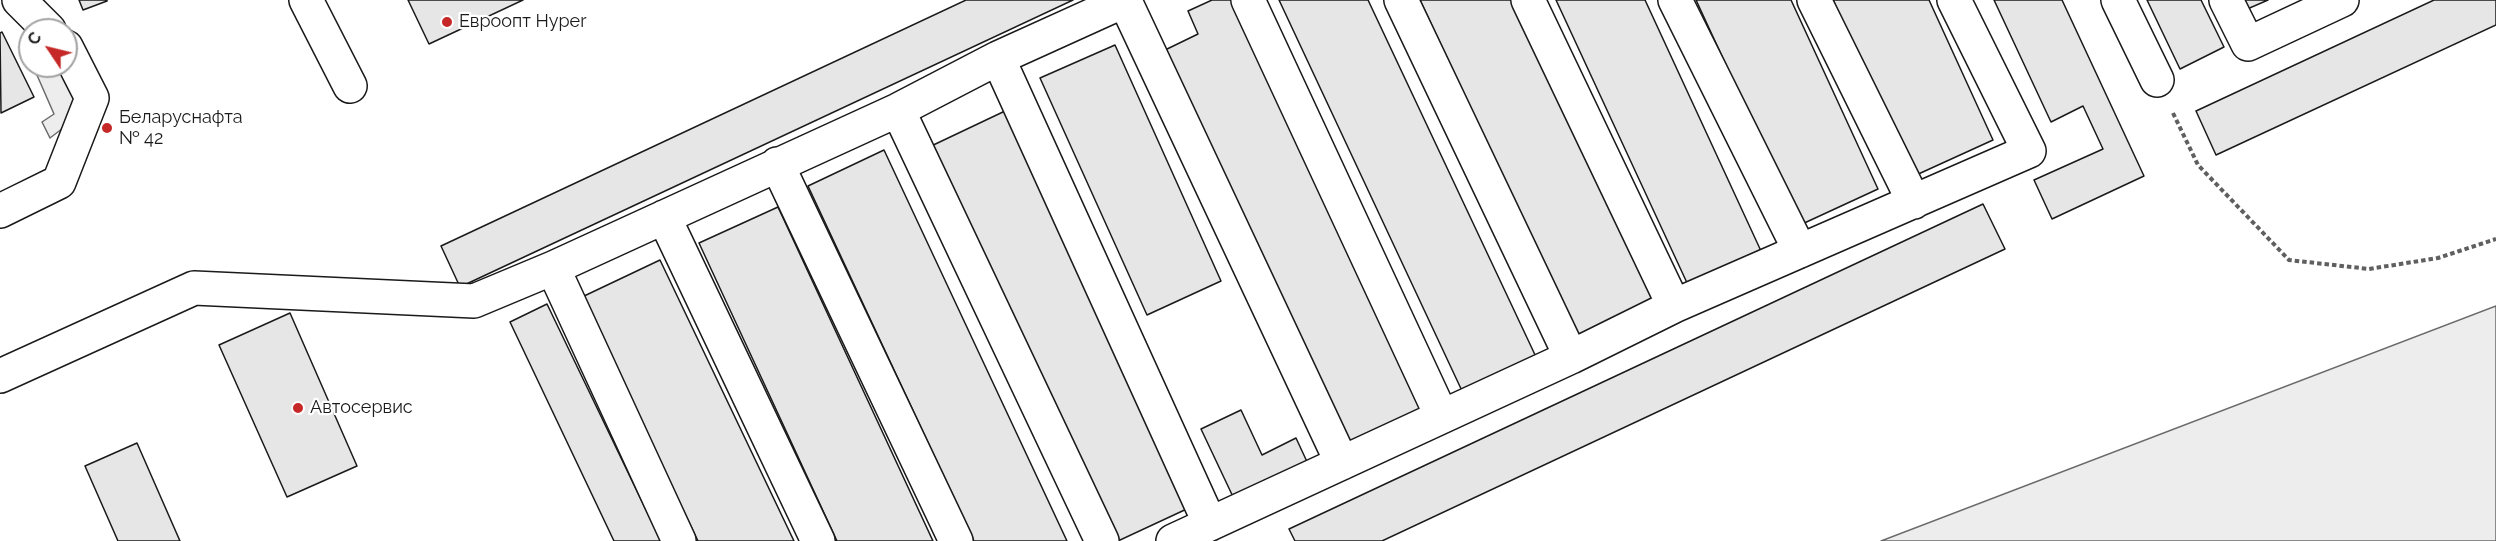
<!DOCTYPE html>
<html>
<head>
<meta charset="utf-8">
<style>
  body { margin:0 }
  #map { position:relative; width:2496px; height:541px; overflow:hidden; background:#fff; font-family:Raleway,sans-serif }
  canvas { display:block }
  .north { position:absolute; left:18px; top:18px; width:60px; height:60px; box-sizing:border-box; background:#fff; border:2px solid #a3a3a3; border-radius:50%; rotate:305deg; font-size:16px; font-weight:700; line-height:24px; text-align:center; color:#1a1a1a }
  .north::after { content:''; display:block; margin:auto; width:21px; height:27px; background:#c62828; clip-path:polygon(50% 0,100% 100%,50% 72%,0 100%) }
</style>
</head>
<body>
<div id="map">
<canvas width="2496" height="541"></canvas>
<div class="north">С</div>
</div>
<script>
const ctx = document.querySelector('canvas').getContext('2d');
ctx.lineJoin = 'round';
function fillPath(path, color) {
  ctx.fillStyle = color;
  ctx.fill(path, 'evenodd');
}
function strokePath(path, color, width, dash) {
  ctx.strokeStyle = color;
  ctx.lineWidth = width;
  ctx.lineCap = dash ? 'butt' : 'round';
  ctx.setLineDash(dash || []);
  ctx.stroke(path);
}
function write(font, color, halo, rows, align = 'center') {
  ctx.font = font + ' Raleway,sans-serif';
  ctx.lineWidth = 4.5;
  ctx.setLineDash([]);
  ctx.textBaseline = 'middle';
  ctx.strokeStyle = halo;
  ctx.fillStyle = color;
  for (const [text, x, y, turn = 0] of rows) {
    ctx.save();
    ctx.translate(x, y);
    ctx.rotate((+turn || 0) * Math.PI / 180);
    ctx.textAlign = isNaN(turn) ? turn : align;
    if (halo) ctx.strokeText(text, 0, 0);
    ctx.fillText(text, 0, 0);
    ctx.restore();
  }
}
const built = new Path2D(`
  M 33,66 L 57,66 L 74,99 L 67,125 L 50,138 L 42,122 L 54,114 Z
  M 2496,306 L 2496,541 L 1881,541 Z`);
fillPath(built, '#ededed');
strokePath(built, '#6a6a6a', 1.5);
const building = new Path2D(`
  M 79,0 L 107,0 L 107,1 L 83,10 Z
  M 408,0 L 523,0 L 429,44 Z
  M 966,0 L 1073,0 L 460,287 L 441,246 Z
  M 1212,0 L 1236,0 L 1427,408 L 1348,445 L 1163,51 L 1198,34 L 1188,11 Z
  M 1279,0 L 1368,0 L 1537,359 L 1463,393 Z
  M 1420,0 L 1512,0 L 1655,303 L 1579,339 Z
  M 1556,0 L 1645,0 L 1761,251 L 1688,285 Z
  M 1696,0 L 1791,0 L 1878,189 L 1800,225 Z
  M 1833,0 L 1929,0 L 1993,140 L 1914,176 Z
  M 1994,0 L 2062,0 L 2144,176 L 2052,219 L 2034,180 L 2103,149 L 2083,106 L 2051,122 Z
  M 2147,0 L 2201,0 L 2224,47 L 2180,69 Z
  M 2241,0 L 2268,0 L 2245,10 Z
  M 2434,0 L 2496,0 L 2496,25 L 2216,155 L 2196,111 Z
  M 2,32 L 34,97 L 1,113 L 0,33 Z
  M 1115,45 L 1221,281 L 1147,315 L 1040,78 Z
  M 1005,111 L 1191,507 L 1118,541 L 927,148 Z
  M 884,150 L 1067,541 L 974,541 L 808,186 Z
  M 1983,204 L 2005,249 L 1382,541 L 1295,541 L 1289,529 Z
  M 778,207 L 933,541 L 837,541 L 699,243 Z
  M 660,260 L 794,541 L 698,541 L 582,297 Z
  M 547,304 L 661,541 L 614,541 L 510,322 Z
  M 290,313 L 357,466 L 287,497 L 219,345 Z
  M 1241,410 L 1262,455 L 1296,438 L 1309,466 L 1235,501 L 1201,429 Z
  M 137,443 L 180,541 L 118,541 L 85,466 Z`);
fillPath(building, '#e6e6e6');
strokePath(building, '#1a1a1a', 1.5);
const minor = new Path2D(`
  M 19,0 L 49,30
  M 306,0 L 350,86
  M 1248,0 L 1441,415
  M 1401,0 L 1571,357
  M 1528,0 L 1674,306
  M 1675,0 L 1800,251
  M 1814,0 L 1914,202
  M 2118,0 L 2157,80
  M 2226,0 L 2248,44 L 2342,0
  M 1125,1 L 1342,463
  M 998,58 L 1210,524
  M 898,110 L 1102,541
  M 777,164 L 956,541
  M 0,211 L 59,182 L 92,98 L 66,47
  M 664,217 L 818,541
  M 553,268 L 679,541
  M 0,376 L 194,288 L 474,301 L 553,268 L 898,110 L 998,58 L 1126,0
  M 1173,541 L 1571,357 L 1674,306 L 2029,151 L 1954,0`);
strokePath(minor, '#1a1a1a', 36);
strokePath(new Path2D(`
  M 2173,113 L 2198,165 L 2289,260 L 2369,269 L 2438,258 L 2496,239`), '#5f5f5f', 4, [4.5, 3]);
strokePath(minor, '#fff', 33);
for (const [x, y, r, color] of [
  [447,22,6,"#c62828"],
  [107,128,6,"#c62828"],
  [298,408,6,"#c62828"]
]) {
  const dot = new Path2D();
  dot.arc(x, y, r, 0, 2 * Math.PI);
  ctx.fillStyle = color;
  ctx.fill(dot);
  strokePath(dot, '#fff', 2);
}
write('18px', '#1a1a1a', '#fff', [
  ["Евроопт Hyper",459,22],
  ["Беларуснафта",119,118],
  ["№ 42",119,139],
  ["Автосервис",310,408]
], 'left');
</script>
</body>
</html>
